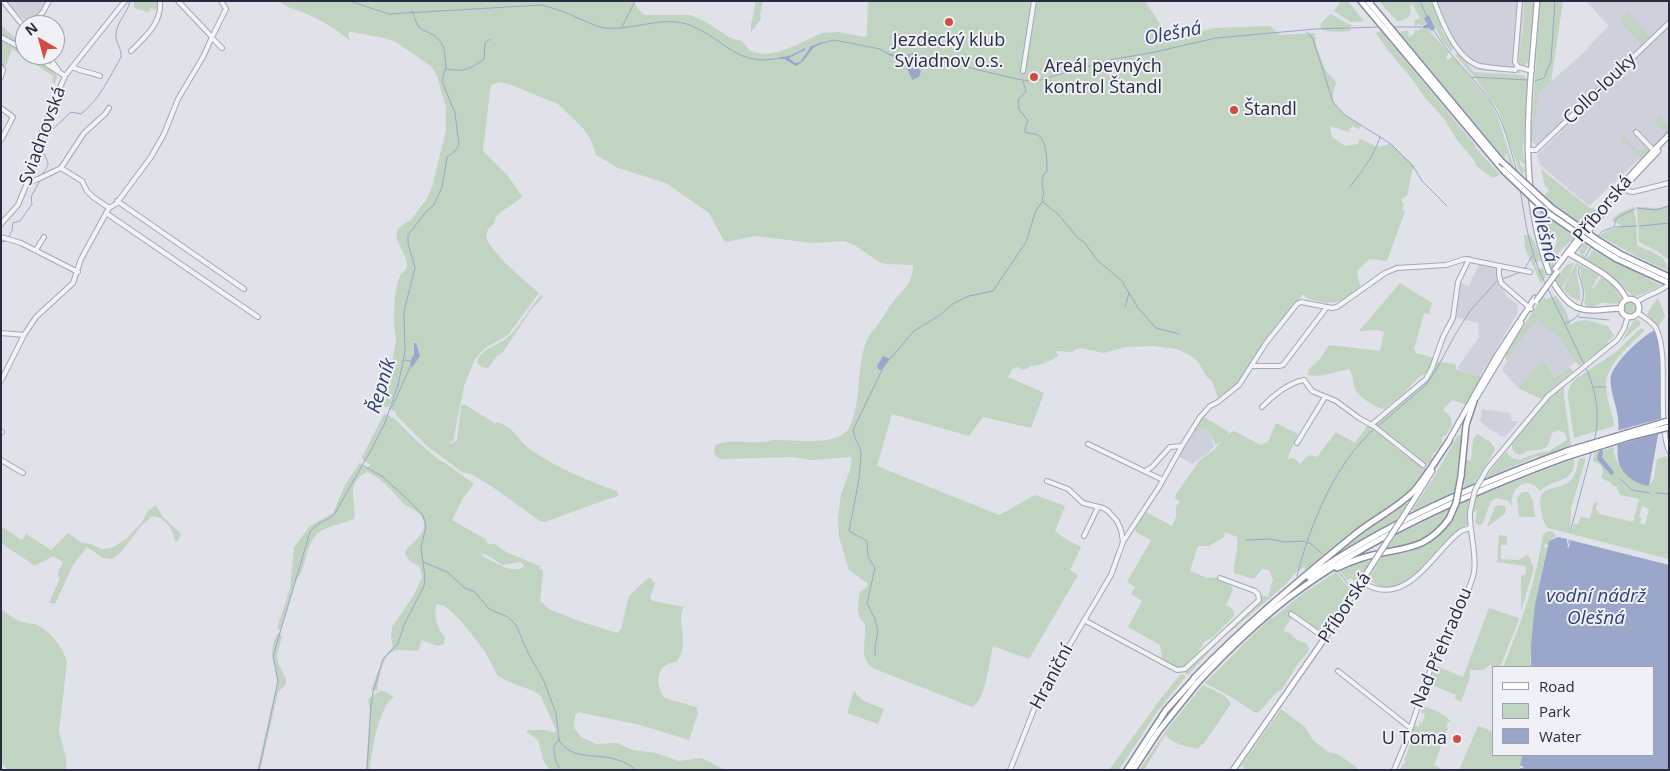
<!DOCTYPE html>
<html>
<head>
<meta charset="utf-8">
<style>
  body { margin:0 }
  #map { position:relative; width:1670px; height:771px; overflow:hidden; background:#e0e1e9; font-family:"Open Sans",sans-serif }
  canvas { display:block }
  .frame { position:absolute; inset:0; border:2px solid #282b41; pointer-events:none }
  .legend { position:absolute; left:1492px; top:666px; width:162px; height:90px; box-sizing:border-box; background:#eff1f6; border:1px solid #9fa2ae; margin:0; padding:6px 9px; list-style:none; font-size:15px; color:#282b41 }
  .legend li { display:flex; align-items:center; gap:10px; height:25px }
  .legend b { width:25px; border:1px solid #9fa2ae }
  .north { position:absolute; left:15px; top:15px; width:50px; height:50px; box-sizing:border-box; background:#eff1f6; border:1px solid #9fa2ae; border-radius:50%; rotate:322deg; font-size:14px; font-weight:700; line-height:20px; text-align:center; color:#282b41 }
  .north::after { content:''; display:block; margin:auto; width:18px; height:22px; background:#d14c42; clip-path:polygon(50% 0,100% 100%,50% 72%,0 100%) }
</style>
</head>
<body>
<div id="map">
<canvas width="1670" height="771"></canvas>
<div class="frame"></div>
<ul class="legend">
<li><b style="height:6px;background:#fff"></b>Road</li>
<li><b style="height:14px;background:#c1d3c1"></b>Park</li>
<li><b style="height:14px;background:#9aa6ca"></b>Water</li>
</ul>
<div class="north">N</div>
</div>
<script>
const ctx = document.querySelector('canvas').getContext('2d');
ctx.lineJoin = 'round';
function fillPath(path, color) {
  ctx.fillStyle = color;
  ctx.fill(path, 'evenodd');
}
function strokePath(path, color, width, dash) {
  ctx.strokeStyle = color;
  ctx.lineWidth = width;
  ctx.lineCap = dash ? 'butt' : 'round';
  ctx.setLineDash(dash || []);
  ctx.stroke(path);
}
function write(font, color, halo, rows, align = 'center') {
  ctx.font = font + ' "Open Sans",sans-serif';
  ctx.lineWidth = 4;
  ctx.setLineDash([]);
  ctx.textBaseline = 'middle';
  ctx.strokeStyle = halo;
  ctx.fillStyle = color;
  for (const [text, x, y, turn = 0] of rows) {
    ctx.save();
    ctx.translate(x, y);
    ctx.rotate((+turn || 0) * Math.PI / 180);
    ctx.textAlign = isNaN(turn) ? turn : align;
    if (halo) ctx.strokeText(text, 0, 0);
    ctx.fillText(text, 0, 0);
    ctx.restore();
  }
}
fillPath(new Path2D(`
  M 5,1 L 48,1 L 43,11 L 30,24 L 13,10 Z
  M 1432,1 L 1524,1 L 1520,73 L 1477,70 L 1472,67 L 1446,36 Z
  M 1586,1 L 1669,1 L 1669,21 L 1588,99 L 1590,101 L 1669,25 L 1669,132 L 1643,158 L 1639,159 L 1589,206 L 1540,165 L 1537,155 L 1562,131 L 1558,128 L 1537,146 L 1532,141 L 1539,92 L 1588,49 L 1588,47 L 1609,26 Z
  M 1480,262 L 1496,266 L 1497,282 L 1504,290 L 1506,296 L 1517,304 L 1518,309 L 1517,314 L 1480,376 L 1459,370 L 1458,367 L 1479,337 L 1478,323 L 1455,317 L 1459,282 L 1469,286 Z
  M 1538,318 L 1540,324 L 1561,338 L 1576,362 L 1554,378 L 1545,363 L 1540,363 L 1518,388 L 1502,370 L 1518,343 Z
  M 1482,409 L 1510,413 L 1512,421 L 1518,422 L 1509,433 L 1505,436 L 1499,436 L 1498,433 L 1490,430 L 1480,421 Z
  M 1203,428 L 1207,430 L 1210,434 L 1214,446 L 1209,452 L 1192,464 L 1178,456 L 1194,431 L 1196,432 Z`), '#ced0db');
fillPath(new Path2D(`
  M 134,1 L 158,1 L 157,10 L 151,8 L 149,12 L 134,8 Z
  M 279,1 L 634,1 L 638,9 L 644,15 L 690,15 L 706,22 L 730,38 L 742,41 L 751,52 L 766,54 L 778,52 L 792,47 L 822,33 L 839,32 L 864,37 L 867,36 L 868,1 L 1033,1 L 1022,75 L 1025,71 L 1037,1 L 1145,1 L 1169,38 L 1173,40 L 1213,28 L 1270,26 L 1280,35 L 1315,33 L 1316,46 L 1326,71 L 1336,82 C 1336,86 1334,89 1333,93 C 1330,109 1351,118 1362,125 L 1359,129 L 1352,126 L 1349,132 L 1330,126 L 1332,137 L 1345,146 L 1358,144 L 1360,139 L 1378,147 L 1390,144 L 1415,166 L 1412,171 L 1407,196 L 1401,199 L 1404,205 L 1402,209 L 1405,211 L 1404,214 L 1387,261 L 1369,259 L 1357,271 L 1360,287 C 1347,300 1335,306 1317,301 C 1310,299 1307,299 1303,294 L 1268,338 L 1240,383 L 1218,398 L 1212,381 L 1206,376 L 1199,363 L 1193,357 L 1177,349 L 1153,346 L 1125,347 L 1104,353 L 1081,348 L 1076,349 L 1072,352 L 1055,351 L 1058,355 C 1053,361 1039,366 1030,366 C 1027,370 1023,371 1018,367 L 1012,369 L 1008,377 L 1044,393 L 1031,428 L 983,417 L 969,436 L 892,414 L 877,466 L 999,515 L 1035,495 L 1065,506 L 1055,531 L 1064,538 L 1081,547 L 1070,570 L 1078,575 L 1029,659 L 993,646 C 989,661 986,700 972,707 L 875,669 C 857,659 867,641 865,624 C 855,615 858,604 860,592 L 867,587 L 868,584 L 849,570 L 839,537 L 838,518 L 841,494 L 850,470 L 852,459 L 850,457 L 812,460 L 791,457 L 722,459 L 717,457 L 714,453 L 715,445 C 735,438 746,444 764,442 C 768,442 771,440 775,440 C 794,439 840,448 850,426 C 863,398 855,365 868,338 C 871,332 876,327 879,323 C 884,316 887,309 892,303 C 902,290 913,285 913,265 L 887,264 L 879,262 L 856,246 L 844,241 L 813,243 L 755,236 L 726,242 L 724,241 L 709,213 L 666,183 L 618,168 L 596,155 L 591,140 L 583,128 L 558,104 L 511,85 L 500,82 L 491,85 L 490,90 L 483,151 L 508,176 L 522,196 C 515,206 493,211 494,225 L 492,225 C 488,229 485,233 487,239 C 491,252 527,283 539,293 L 508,335 L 485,348 L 475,359 L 464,386 L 453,441 L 450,442 L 451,444 L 457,440 L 461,406 L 464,404 L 496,424 L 497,422 C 517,429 516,439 530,449 C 547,462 573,474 593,482 C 601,486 610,488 618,492 L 618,496 L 608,499 L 545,522 L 540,521 L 494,488 L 471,474 L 462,472 L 427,446 L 396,415 L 396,412 L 391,410 L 392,400 L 399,392 L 393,397 L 389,407 L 383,407 L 386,395 L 384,393 C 395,383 392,370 393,357 C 394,350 396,344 396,338 C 395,330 393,322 394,315 C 394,304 395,287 400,276 C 402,271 408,271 407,264 C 405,246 382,233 411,220 L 426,200 L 432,187 L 446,130 L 446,107 L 437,76 L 432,67 L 396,42 L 384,38 L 352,32 L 349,32 L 348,35 L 350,41 C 337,29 321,20 305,13 C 295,9 286,8 279,1 ZM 814,44 L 822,44 C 809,48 807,59 796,66 L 780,57 L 789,56 L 802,49 L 800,53 L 789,58 L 795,63 L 800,62 L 808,50 ZM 890,53 L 901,57 L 913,53 L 920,55 L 909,61 L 911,65 L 916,68 L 912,80 L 906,67 L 889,55 Z
  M 755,1 L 763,1 L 760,14 L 761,19 L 751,32 C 749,23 756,12 755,1 Z
  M 1341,1 L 1348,1 L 1364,21 L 1351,22 L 1334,11 Z
  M 1379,1 L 1432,1 L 1443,28 L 1441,30 L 1454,48 L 1451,51 L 1442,41 L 1429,15 L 1424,18 L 1427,23 L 1421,26 L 1418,23 L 1418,25 L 1415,26 L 1414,21 L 1420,18 L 1412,4 L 1410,6 C 1413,16 1407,20 1397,21 Z
  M 1524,1 L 1534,1 L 1528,61 L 1524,67 L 1519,61 L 1523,33 Z
  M 1540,1 L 1563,1 L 1551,82 L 1539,92 L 1532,141 L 1531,141 Z
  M 1628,13 L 1651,37 L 1642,45 L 1620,21 Z
  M 1331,14 L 1348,24 L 1354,25 L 1349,27 L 1351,31 C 1335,32 1304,35 1331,14 Z
  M 1,25 L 14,37 L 25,42 L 25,47 L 1,35 Z
  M 1421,28 L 1429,28 L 1431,33 L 1449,52 L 1446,57 L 1448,60 L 1453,56 L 1491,103 L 1498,118 L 1514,168 L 1509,162 L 1507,153 L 1504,158 L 1400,33 L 1402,31 L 1408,31 L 1409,37 L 1414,34 L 1415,30 L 1418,31 Z
  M 1381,31 L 1476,146 L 1475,147 L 1500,175 L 1493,178 L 1476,166 L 1474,160 L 1457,140 L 1445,120 L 1426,99 L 1412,79 L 1386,48 L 1376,33 Z
  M 1,39 L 25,52 L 25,55 C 37,55 50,67 57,76 L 55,84 L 52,82 L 53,76 L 12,49 L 6,66 L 2,66 Z
  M 1458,52 L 1474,72 L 1523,75 L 1527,79 L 1523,152 L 1525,163 L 1523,164 L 1520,160 L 1520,165 L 1525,169 L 1524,173 L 1522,174 L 1519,170 L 1498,110 L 1477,80 L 1455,55 Z
  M 1660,117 L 1669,126 L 1669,131 L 1666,134 L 1653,121 L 1655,122 Z
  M 1623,134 L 1637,151 L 1642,150 L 1645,145 L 1637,137 L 1634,138 L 1637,136 L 1647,146 L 1649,151 L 1641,157 L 1622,140 Z
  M 1541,169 L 1588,207 L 1597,210 L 1584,227 L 1544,197 L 1549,190 L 1545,186 Z
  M 1669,205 L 1669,260 L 1657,251 L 1639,242 L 1637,207 L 1660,208 Z
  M 1633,207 L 1636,221 L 1637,243 L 1638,246 C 1649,251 1669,256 1668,271 L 1636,256 L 1600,236 C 1605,230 1615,228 1623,227 L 1612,220 C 1618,212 1625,211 1633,207 Z
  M 1537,209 L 1575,237 C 1571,242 1565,245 1560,251 C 1557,257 1555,263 1551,269 L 1547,259 L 1557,242 L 1541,229 Z
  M 1524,235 L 1530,235 L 1535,243 L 1541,260 L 1535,263 L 1537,269 L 1543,268 L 1546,276 L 1541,284 L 1525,248 Z
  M 1583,243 L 1589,247 L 1583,255 L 1588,258 L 1593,250 L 1662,286 L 1634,297 L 1616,280 L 1581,256 L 1579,250 Z
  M 1574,263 L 1569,276 L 1561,289 L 1560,285 L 1555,279 L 1568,264 Z
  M 1576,263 L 1599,275 L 1592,288 L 1593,289 L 1601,277 L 1613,286 L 1621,298 L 1619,303 C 1613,305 1606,302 1602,303 C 1596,305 1595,308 1585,307 L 1586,304 L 1584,303 C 1589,289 1578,281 1581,269 L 1577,266 C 1575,279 1582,286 1580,301 L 1572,298 L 1563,289 Z
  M 1400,283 L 1432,303 L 1429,314 L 1424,313 L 1414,349 L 1416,353 L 1434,358 L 1429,371 L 1419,377 L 1402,395 L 1384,409 C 1375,407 1358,397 1355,388 C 1353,381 1353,375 1349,369 L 1320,376 L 1307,375 L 1310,368 L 1320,359 L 1329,345 L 1380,351 L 1384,332 L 1378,330 L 1359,331 Z
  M 541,295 L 543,297 L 531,310 L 503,352 L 497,356 L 488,368 L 482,367 L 477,363 C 480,349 496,346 506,339 C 517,331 530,307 541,295 Z
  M 1543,296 L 1546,299 L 1556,296 L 1566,311 L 1571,325 C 1584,315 1594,323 1608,326 L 1614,336 L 1607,342 L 1608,344 L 1579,366 L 1568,351 L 1561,338 L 1540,324 L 1538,319 L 1518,343 L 1507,361 L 1505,355 Z
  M 1658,297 L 1665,316 L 1658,327 L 1647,314 Z
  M1624 308a6 6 0 1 1 12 0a6 6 0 1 1-12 0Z
  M 1635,320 L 1640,321 L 1640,325 L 1621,342 C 1625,337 1631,323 1635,320 Z
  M 1641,328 L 1645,330 C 1631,345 1605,364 1606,387 C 1606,398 1613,414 1614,426 L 1574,438 L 1568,397 L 1568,391 L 1573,381 L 1617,351 Z
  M 1437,362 L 1455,364 L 1457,370 L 1483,377 L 1467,405 L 1452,400 L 1443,410 L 1450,416 L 1452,425 L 1446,435 L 1442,437 L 1442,444 L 1433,454 L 1431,462 L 1426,465 L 1376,426 L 1377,422 L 1422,385 L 1431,375 Z
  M 1540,363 L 1545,363 L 1554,378 L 1569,367 L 1573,371 L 1541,399 L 1518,388 Z
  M 1564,385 L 1564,396 L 1571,446 L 1540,457 L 1537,456 L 1484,479 L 1506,452 L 1512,458 L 1518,460 L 1538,453 L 1549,451 L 1567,440 L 1565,433 L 1558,430 L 1552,433 C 1547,450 1550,447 1531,451 L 1530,450 L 1520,455 L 1515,453 L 1512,448 L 1512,444 L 1538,410 Z
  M 384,414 L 389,415 L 391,418 L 393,417 L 418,442 L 439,460 L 445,463 L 474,484 L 463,498 L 452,520 L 485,539 L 488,544 L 495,544 L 506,552 L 542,567 L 537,568 L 543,570 L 543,571 L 540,601 L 549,609 L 576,620 L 617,633 L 621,629 L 629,596 L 648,578 L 651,578 L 655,584 L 650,598 L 653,601 L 684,607 C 675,619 691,643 677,661 C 673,663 670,663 666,665 C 655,673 657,689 665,698 L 696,707 L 698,713 L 689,740 L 640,725 L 578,712 L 575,715 L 574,728 L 581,737 L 596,744 L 617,743 L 633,750 L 656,753 L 679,761 L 702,758 L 725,770 L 550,770 L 544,762 L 538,740 L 527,732 L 527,730 L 546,730 L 552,732 L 555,732 L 556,730 L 541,696 L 534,691 L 514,684 L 498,676 L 484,650 L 461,621 L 445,606 L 437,604 C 433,614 437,629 445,637 L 444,644 L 437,646 L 422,640 L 418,651 C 412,651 404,649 398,650 C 380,653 380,678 377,691 L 371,690 L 383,659 L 393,647 L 391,638 L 392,627 L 414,595 L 422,577 L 420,567 L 410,561 L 405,554 L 406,550 C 412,543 425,534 424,524 C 423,510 407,509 400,500 C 391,489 380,477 367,472 C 343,484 358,503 354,519 C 324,530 314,525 305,561 C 303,567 302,574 297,578 L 281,628 L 279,630 L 277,628 L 290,589 L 294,547 L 310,526 L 333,513 L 345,485 L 360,462 L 362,467 L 366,468 L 371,465 L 363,460 L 362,457 ZM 481,553 L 491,557 L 502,565 L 520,562 L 524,565 L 524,567 C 508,574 496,562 482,556 Z
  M 1202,416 L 1229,432 L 1227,435 L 1234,431 L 1261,445 L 1268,442 L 1276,423 L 1298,434 L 1287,459 L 1293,458 L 1301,464 L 1305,458 L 1311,455 L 1317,457 L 1336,432 L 1355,443 L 1368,425 L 1374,428 L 1396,448 L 1421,466 L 1422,469 L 1424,467 L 1427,470 L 1404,496 L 1360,528 L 1306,572 L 1304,567 L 1295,573 L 1285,585 L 1217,643 L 1188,675 L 1181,671 L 1259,603 L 1261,595 L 1268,597 L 1273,579 L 1269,570 L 1262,569 L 1254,579 L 1234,573 C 1233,563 1239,550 1237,537 L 1225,532 L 1224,537 L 1209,546 L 1198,546 L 1190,571 L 1207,578 C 1217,576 1224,582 1232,587 L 1233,590 L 1226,605 L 1233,609 L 1234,616 L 1213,637 L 1204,642 L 1199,651 L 1183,667 L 1176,668 L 1163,662 L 1160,645 L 1128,627 L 1142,601 L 1131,594 L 1135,587 L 1127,582 L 1151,540 L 1136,532 L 1135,529 L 1146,512 L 1172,526 L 1176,517 L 1176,506 L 1180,502 L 1175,498 L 1176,494 L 1200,460 L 1214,450 L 1222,441 L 1216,445 L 1210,434 L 1207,430 L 1203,428 L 1196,432 L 1194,431 Z
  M 1477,434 C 1484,438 1493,442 1495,450 L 1475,483 L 1464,488 L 1466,460 L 1471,461 L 1473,439 Z
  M 1458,435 L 1461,435 L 1455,491 L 1414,512 L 1413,509 L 1437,472 Z
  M 1614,447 C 1613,467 1631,480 1649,486 L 1654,478 L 1657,459 L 1667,456 L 1669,460 L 1669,559 L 1548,528 C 1543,523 1543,517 1541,510 C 1536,482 1556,493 1570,481 C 1576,475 1577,467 1579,459 L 1586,458 L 1571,508 L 1570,529 L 1573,529 L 1574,524 L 1578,524 L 1581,517 L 1590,518 L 1594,502 L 1598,503 L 1595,509 L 1598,511 L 1599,514 L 1633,522 L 1639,499 L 1620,495 L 1616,486 L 1613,486 L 1610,482 L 1601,478 L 1603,472 L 1601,465 L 1593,461 L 1594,453 ZM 1642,506 L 1649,509 L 1645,525 L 1640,523 L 1641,518 L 1639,517 Z
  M 1574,459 C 1576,484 1553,478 1540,491 C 1538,489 1537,487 1534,485 C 1520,478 1510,493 1512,506 L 1507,500 L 1497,499 L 1499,497 L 1480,506 L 1492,501 L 1489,506 L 1483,523 L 1480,525 L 1475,523 L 1477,511 L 1473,512 L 1475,497 Z
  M 1522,492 L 1528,492 L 1533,500 L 1535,517 L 1519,517 L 1517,498 Z
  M 1469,500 L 1467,525 C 1461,529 1456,532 1451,536 C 1433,553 1400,605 1371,581 L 1370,576 L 1382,557 C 1409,553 1434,546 1450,522 C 1459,509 1453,507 1469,500 Z
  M 1406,502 L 1407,504 L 1396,521 L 1334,556 L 1354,539 Z
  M 156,505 L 163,517 L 181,534 L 177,542 L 175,541 C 173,530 166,518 154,516 C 135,525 130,549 112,559 L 103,558 L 87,547 L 73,565 L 55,604 L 49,603 L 60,578 L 58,576 L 58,572 L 63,562 L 53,556 L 35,566 L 1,543 L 1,526 L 22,540 L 26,534 L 51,550 L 68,533 L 82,543 L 91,544 L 101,549 L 112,548 L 126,539 L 142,522 L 148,511 Z
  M 1498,505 L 1505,506 L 1506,513 L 1487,527 L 1495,507 Z
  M 1451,508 C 1434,540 1418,544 1385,551 L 1395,536 Z
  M 1548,531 L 1553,532 L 1556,536 L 1549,541 L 1548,545 L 1545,544 L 1544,547 L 1547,548 L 1540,583 L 1530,661 L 1531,667 L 1503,667 C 1522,621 1535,584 1543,535 Z
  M 1499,535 L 1507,536 L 1507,545 L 1501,545 L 1501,559 L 1519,560 L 1527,555 C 1531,558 1531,563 1534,568 L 1521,611 L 1521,576 L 1526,574 L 1526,566 L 1497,562 Z
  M 1372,560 L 1356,584 L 1351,578 L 1347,580 L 1339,570 L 1351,564 Z
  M 1336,572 L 1351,591 L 1324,633 L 1322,634 L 1293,613 L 1287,615 L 1292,617 L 1283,631 L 1290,633 L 1297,640 L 1306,643 L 1309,648 L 1308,652 L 1297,665 L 1282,689 L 1276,693 L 1261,710 L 1257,713 L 1254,712 L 1231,697 L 1205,683 L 1270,618 L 1273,618 L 1301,595 Z
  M 1489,608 L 1519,618 L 1518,622 L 1500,667 L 1490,665 L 1483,670 L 1470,670 L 1470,677 L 1461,702 L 1455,699 L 1456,695 L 1427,683 L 1434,665 L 1463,677 Z
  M 1,609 C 9,615 16,621 26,623 C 30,624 34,623 37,625 C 50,631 64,649 67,662 L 59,731 L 66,759 L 66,770 L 9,770 L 1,764 Z
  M 278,633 L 282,636 L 277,656 L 278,663 L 286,679 L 286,684 L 278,693 L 260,770 L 257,770 L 277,684 C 277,666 266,651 278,633 Z
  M 1181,674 L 1186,676 L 1157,712 L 1119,770 L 1109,770 L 1162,697 Z
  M 1203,685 C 1212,690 1227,694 1231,704 L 1204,743 L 1197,749 C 1187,746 1170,744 1166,734 L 1144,770 L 1139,770 L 1169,727 Z
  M 380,691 L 386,692 L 394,697 C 379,706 371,752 370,770 L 366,770 L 370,711 L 368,699 Z
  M 854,691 L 862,700 L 884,709 L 878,724 L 847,713 Z
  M 1419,704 C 1430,709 1444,712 1451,722 L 1448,722 L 1446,727 L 1448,728 L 1434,765 L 1444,770 L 1400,770 L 1403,764 L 1405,764 L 1406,761 L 1404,760 L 1412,741 L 1407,739 L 1414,720 L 1416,721 L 1415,725 L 1419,727 L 1420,723 L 1418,722 L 1422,723 L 1425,714 L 1421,712 L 1422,708 L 1418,707 Z
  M 1281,709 L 1305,727 L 1313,740 L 1328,752 L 1338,754 L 1360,770 L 1242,770 L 1244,766 L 1240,767 Z
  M 1478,726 L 1494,732 L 1494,755 L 1522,755 L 1519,770 L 1459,770 Z`), '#c1d3c1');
fillPath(new Path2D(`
  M 1429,15 L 1435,28 L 1432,31 L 1429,28 L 1423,28 L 1423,26 L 1427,24 L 1424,18 Z
  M 822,42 L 822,44 C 807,48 809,60 796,66 L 784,59 L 781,59 L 780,57 L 789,56 L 805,48 L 805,50 L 789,58 L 795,63 L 800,62 L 811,46 Z
  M 889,53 L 901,57 L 913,53 L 920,55 L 919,57 L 914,57 L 909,61 L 913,68 L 918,68 L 921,71 L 919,77 L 912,80 C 908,67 901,61 889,55 Z
  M 1655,330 L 1661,346 L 1662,412 L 1649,486 C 1638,485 1626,477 1621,468 C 1614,457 1620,432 1618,418 C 1617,405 1607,385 1612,373 C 1618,359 1641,337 1655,330 Z
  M 414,343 L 416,343 L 420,356 L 412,367 L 410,366 L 412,357 L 414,355 Z
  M 883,356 L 890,359 L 882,370 L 878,369 L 877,366 Z
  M 1601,449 L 1603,452 L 1602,457 L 1614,472 L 1613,474 L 1611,475 L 1597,459 L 1598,453 Z
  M 1558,537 L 1567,539 L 1567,548 L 1569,547 L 1570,540 L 1669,565 L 1669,770 L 1519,770 L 1520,768 L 1523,768 L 1523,766 L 1520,766 L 1522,755 L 1654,755 L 1654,667 L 1531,667 L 1531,645 L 1535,605 L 1549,541 Z`), '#9aa6ca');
fillPath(new Path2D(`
  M 1663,418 L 1661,433 L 1616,445 L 1616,431 Z`), '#e0e1e9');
strokePath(new Path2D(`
  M 349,1 L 389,14 L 541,5 C 555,8 567,13 580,19 C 588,22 597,27 605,28 C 634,31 664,14 692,26 C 729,42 736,67 781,58
  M 1420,1 L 1427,17
  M 622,27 L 635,1
  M 1391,27 L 1422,27
  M 1433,29 C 1448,55 1472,75 1489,99 C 1504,120 1510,148 1517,172
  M 1307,32 L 1313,39 L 1333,102 L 1345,115 L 1391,144 L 1413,166 L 1422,181 L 1447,206
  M 822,43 L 834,40 L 880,49 L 890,55
  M 920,56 L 1017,79 L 1029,81 L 1040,80 L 1114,59 L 1150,53 L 1216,38 L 1315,29 L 1380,27
  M 447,69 C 464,72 469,70 484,59 L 485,43 L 490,39
  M 1471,77 L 1528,80
  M 1535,81 L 1544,78 L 1551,61 L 1555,1
  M 41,176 C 52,161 48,165 43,151 L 49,133 L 71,112 L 81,114 C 99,100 110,77 121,57 C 122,49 115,42 116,34 C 117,21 128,13 130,1
  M 1350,187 C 1362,171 1374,156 1380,137
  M 1520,188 C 1525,222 1530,255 1546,285
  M 1043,202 L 1058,214 L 1077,237 L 1085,243 L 1097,260 L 1121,280 L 1138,308 L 1156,328 L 1179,334
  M 1637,208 L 1656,210 L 1669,206
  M 1640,226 L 1669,223
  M 1615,227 L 1637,226
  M 1597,237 L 1603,231 L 1614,227 L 1616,219 L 1618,217 L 1635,209
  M 1,242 L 6,241 L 12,231 L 13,223 L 20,221 L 32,204 L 31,197 L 40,180
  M 1586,256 L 1591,247
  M 1579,268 C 1577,275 1582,281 1583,289 C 1584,295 1583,300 1581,306
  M 1524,270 L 1532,256
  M 1548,289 L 1584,364
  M 1125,307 L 1129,293
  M 1578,317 L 1609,320
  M 1565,324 L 1574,319 L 1579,314
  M 890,359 L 914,331 L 940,315 L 954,303 L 969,296 L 993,291 L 1026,242 L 1036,210 L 1043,201 L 1042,197 L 1044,196 C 1043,187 1039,177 1047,171 C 1047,162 1047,140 1038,135 C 1034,133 1029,134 1025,132 L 1025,128 L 1028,121 L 1019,109 L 1018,100 L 1026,91 L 1023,81
  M 403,361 L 405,360 L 411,361
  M 1586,368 C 1596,391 1601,416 1594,441
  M 1594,387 L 1606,387
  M 390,409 L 393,405 L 411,365
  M 1377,427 L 1426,385 L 1435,372 L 1455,335 L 1470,311 L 1497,281 L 1521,272
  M 362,465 L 382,476 L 408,500 L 423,515 L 426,526 L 421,548 L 425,577 L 424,586 L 405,623 L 398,643 L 383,659 L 373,692 L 371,705 L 367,770
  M 1620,479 L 1632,490 L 1650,493
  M 1656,493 L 1669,494
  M 1571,529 L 1592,450
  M 1246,540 L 1269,539 L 1285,542 L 1304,541
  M 1305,542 L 1311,544 L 1322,554
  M 1567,547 L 1569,540
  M 423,562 L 447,572 L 465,588 L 475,592 L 489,609 L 508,617 L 516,625 L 529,655 L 543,679 L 556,713 L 559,740 L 554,746 C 554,755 555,762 561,770
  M 1339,572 L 1350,587
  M 1297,576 C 1310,525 1334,465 1374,429
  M 875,655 L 875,647 L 878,631 L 875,619 L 867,603 L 875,568 L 868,557 L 867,541 L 849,531 L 859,479 L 861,453 C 860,445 854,439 853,430 L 882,370
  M 559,740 C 570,761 599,753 618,760 C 625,762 631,766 636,770
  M 259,770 L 278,681 L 273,656 L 310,532 C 315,524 326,521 334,515 L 371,450 L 384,425 L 398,385 L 405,352 L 404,311 L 415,268 L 408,243 L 408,235 L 425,213 L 434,205 L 442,187 L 447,157 L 455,151 L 459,145 L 455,113 L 442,81 L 446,66 L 444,49 L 441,42 L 435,36 L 420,28 L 417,24 L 412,11`), '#9aa6ca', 1);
const minor = new Path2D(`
  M 3,1 L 25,28
  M 1434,1 C 1442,22 1456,59 1480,66 C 1491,68 1504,69 1515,70 L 1518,67
  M 1520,1 L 1515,62 L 1518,67 L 1532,71
  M 31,25 L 43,12 L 49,1
  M 1,37 L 25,50
  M 212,37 L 226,9 L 221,1
  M 212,38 L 222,48
  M 131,51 C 145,37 162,23 160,1
  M 33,55 L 65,76
  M 45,55 L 51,60 L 58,70
  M 1,67 L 3,70 L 1,77
  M 73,67 C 81,72 91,72 100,76
  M 1023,71 L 1034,1
  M 1,108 L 13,117 L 1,140
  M 1636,132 L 1655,152
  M 1528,150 L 1536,150 L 1669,23
  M 61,168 L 84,133 L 105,114 L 109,108
  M 27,183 L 38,179 L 61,168 L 82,181 L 87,191 L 93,197 L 109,208
  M 1622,186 L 1628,191 L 1633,192 L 1669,183
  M 117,201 L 244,289
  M 106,213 L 258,317
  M 1,224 L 18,205 L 27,183 L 44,125 L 65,76 L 125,1
  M 1,237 L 21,243 L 78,272
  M 36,250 L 44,237
  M 1499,266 L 1499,275 L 1501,283 L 1531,309
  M 1637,302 C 1647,294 1660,293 1669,284
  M 1638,313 C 1644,317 1651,321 1656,328 C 1670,357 1656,416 1669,451
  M 1,333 L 24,335
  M 1251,366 L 1279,366 L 1283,365 L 1327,307
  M 1,381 L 24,335 L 36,317 L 73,283 L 81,259 L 109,208 L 116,204 L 151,157 L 164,134 L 178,99 L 203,57 L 212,37 L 178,1
  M 1262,407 C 1272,396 1290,382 1304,380 L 1312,391 L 1336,401 L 1359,418 L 1375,427 L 1423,465
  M 1371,425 L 1426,379 L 1432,368 L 1443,337 L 1453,318 L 1458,282 L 1469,259
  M 1,432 L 2,432
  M 1297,443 L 1325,397
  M 1088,444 L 1163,480
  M 1,460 L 23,473
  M 1487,469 L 1548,396 L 1617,340 L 1624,329 L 1628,316
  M 1145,471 L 1152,467 L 1170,447 L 1182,446
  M 1047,481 L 1068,489 L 1083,503 L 1103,508 L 1108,511 L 1117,521 L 1121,530 L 1123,542
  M 1084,536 L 1098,507
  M 1362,582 C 1403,609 1429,560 1455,536 L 1461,531 L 1470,528
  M 1291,614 L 1325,638
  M 1084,620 L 1177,670 L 1185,669 L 1259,600 L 1258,594 L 1255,591 L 1220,578
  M 1338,671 L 1409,727
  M 1010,770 L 1039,697 L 1111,575 L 1123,542 L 1130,531 L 1159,487 L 1182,446 L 1200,417 L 1210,406 L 1218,402 L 1239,385 L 1266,343 L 1297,304 L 1301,302 L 1332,308 L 1337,307 L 1385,273 L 1397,268 L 1446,265 L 1465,259 L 1530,272
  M 1394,770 L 1407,739 L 1429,673 L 1468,591 C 1470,585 1473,578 1474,572 C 1477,552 1469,532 1470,512`);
const major = new Path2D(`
  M 1537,1 C 1530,92 1516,185 1549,272
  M 1622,189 L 1658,151
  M 1569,253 C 1589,266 1617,277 1627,300
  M 1571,253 L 1604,211
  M 1555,269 C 1590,222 1627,176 1669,135
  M 1553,282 C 1574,317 1586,311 1622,308
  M1621 308a9 9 0 1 1 18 0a9 9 0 1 1-18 0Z
  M 1476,398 L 1521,323
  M 1448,442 L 1496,357 L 1535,298
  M 1410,506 L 1432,471
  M 1233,770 L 1320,645 L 1370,568`);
const highway = new Path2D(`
  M 1361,1 L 1503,170
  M 1368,1 L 1501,161
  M 1599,241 L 1620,254 L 1669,277
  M 1596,246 L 1617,259 L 1669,283
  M 1461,476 L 1466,425 L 1474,401
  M 1337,568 C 1351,561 1366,556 1382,553 C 1412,547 1429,546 1449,519
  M 1309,577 C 1388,522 1477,484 1567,451
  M 1194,678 C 1243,627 1298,581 1353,536 C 1372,520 1396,509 1414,491 C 1427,476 1437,458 1449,441
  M 1199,681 C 1227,651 1256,623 1288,598 C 1372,535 1471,492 1569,456
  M 1127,770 L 1166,710 L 1193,680
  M 1133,770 L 1158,732 L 1198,682`);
strokePath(minor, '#a5a7b3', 6);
strokePath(major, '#9fa3b5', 7);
strokePath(highway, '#878ba0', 8);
strokePath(minor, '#f2f3f7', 4);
strokePath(major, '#fff', 4.5);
strokePath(highway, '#fff', 5);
const minorBridge = new Path2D(`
  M 1470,512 L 1475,490 L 1487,469`);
const majorBridge = new Path2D(`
  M 1536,301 L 1557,272
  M 1370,568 L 1410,506`);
const highwayBridge = new Path2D(`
  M 1501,161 L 1552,208 L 1599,241
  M 1503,170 L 1548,213 L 1596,246
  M 1567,451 L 1668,421
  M 1569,456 L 1629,437 L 1669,427
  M 1449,519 L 1456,503 L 1461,476`);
strokePath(minorBridge, '#a5a7b3', 6, []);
strokePath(majorBridge, '#9fa3b5', 7, []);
strokePath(highwayBridge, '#878ba0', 8, []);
strokePath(minorBridge, '#f2f3f7', 4);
strokePath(majorBridge, '#fff', 4.5);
strokePath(highwayBridge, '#fff', 5);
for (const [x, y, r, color] of [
  [949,22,5,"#d14c42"],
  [1034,77,5,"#d14c42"],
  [1234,110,5,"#d14c42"],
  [1457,739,5,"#d14c42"]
]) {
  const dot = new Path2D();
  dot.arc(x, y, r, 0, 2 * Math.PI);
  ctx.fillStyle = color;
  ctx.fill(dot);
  strokePath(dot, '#eff1f6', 2);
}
write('18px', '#282b41', '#eff1f6', [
  ["Jezdecký klub",949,41,"center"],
  ["Sviadnov o.s.",949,62,"center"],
  ["Areál pevných",1044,67],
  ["kontrol Štandl",1044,88],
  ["Štandl",1244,110],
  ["U Toma",1447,739,"right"]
], 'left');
write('18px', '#282b41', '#eff1f6', [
  ["Collo-louky",1600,89,-44],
  ["Sviadnovská",43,136,-70],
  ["Příborská",1603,209,-50],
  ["Příborská",1345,608,-57],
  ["Nad Přehradou",1442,648,-67],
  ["Hraniční",1052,677,-62]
]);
write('italic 19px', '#314075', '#eff1f6', [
  ["Olešná",1173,34,-11],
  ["Olešná",1544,234,76],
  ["Řepník",382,386,-73],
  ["vodní nádrž",1596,597],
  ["Olešná",1596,619]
]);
</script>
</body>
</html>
